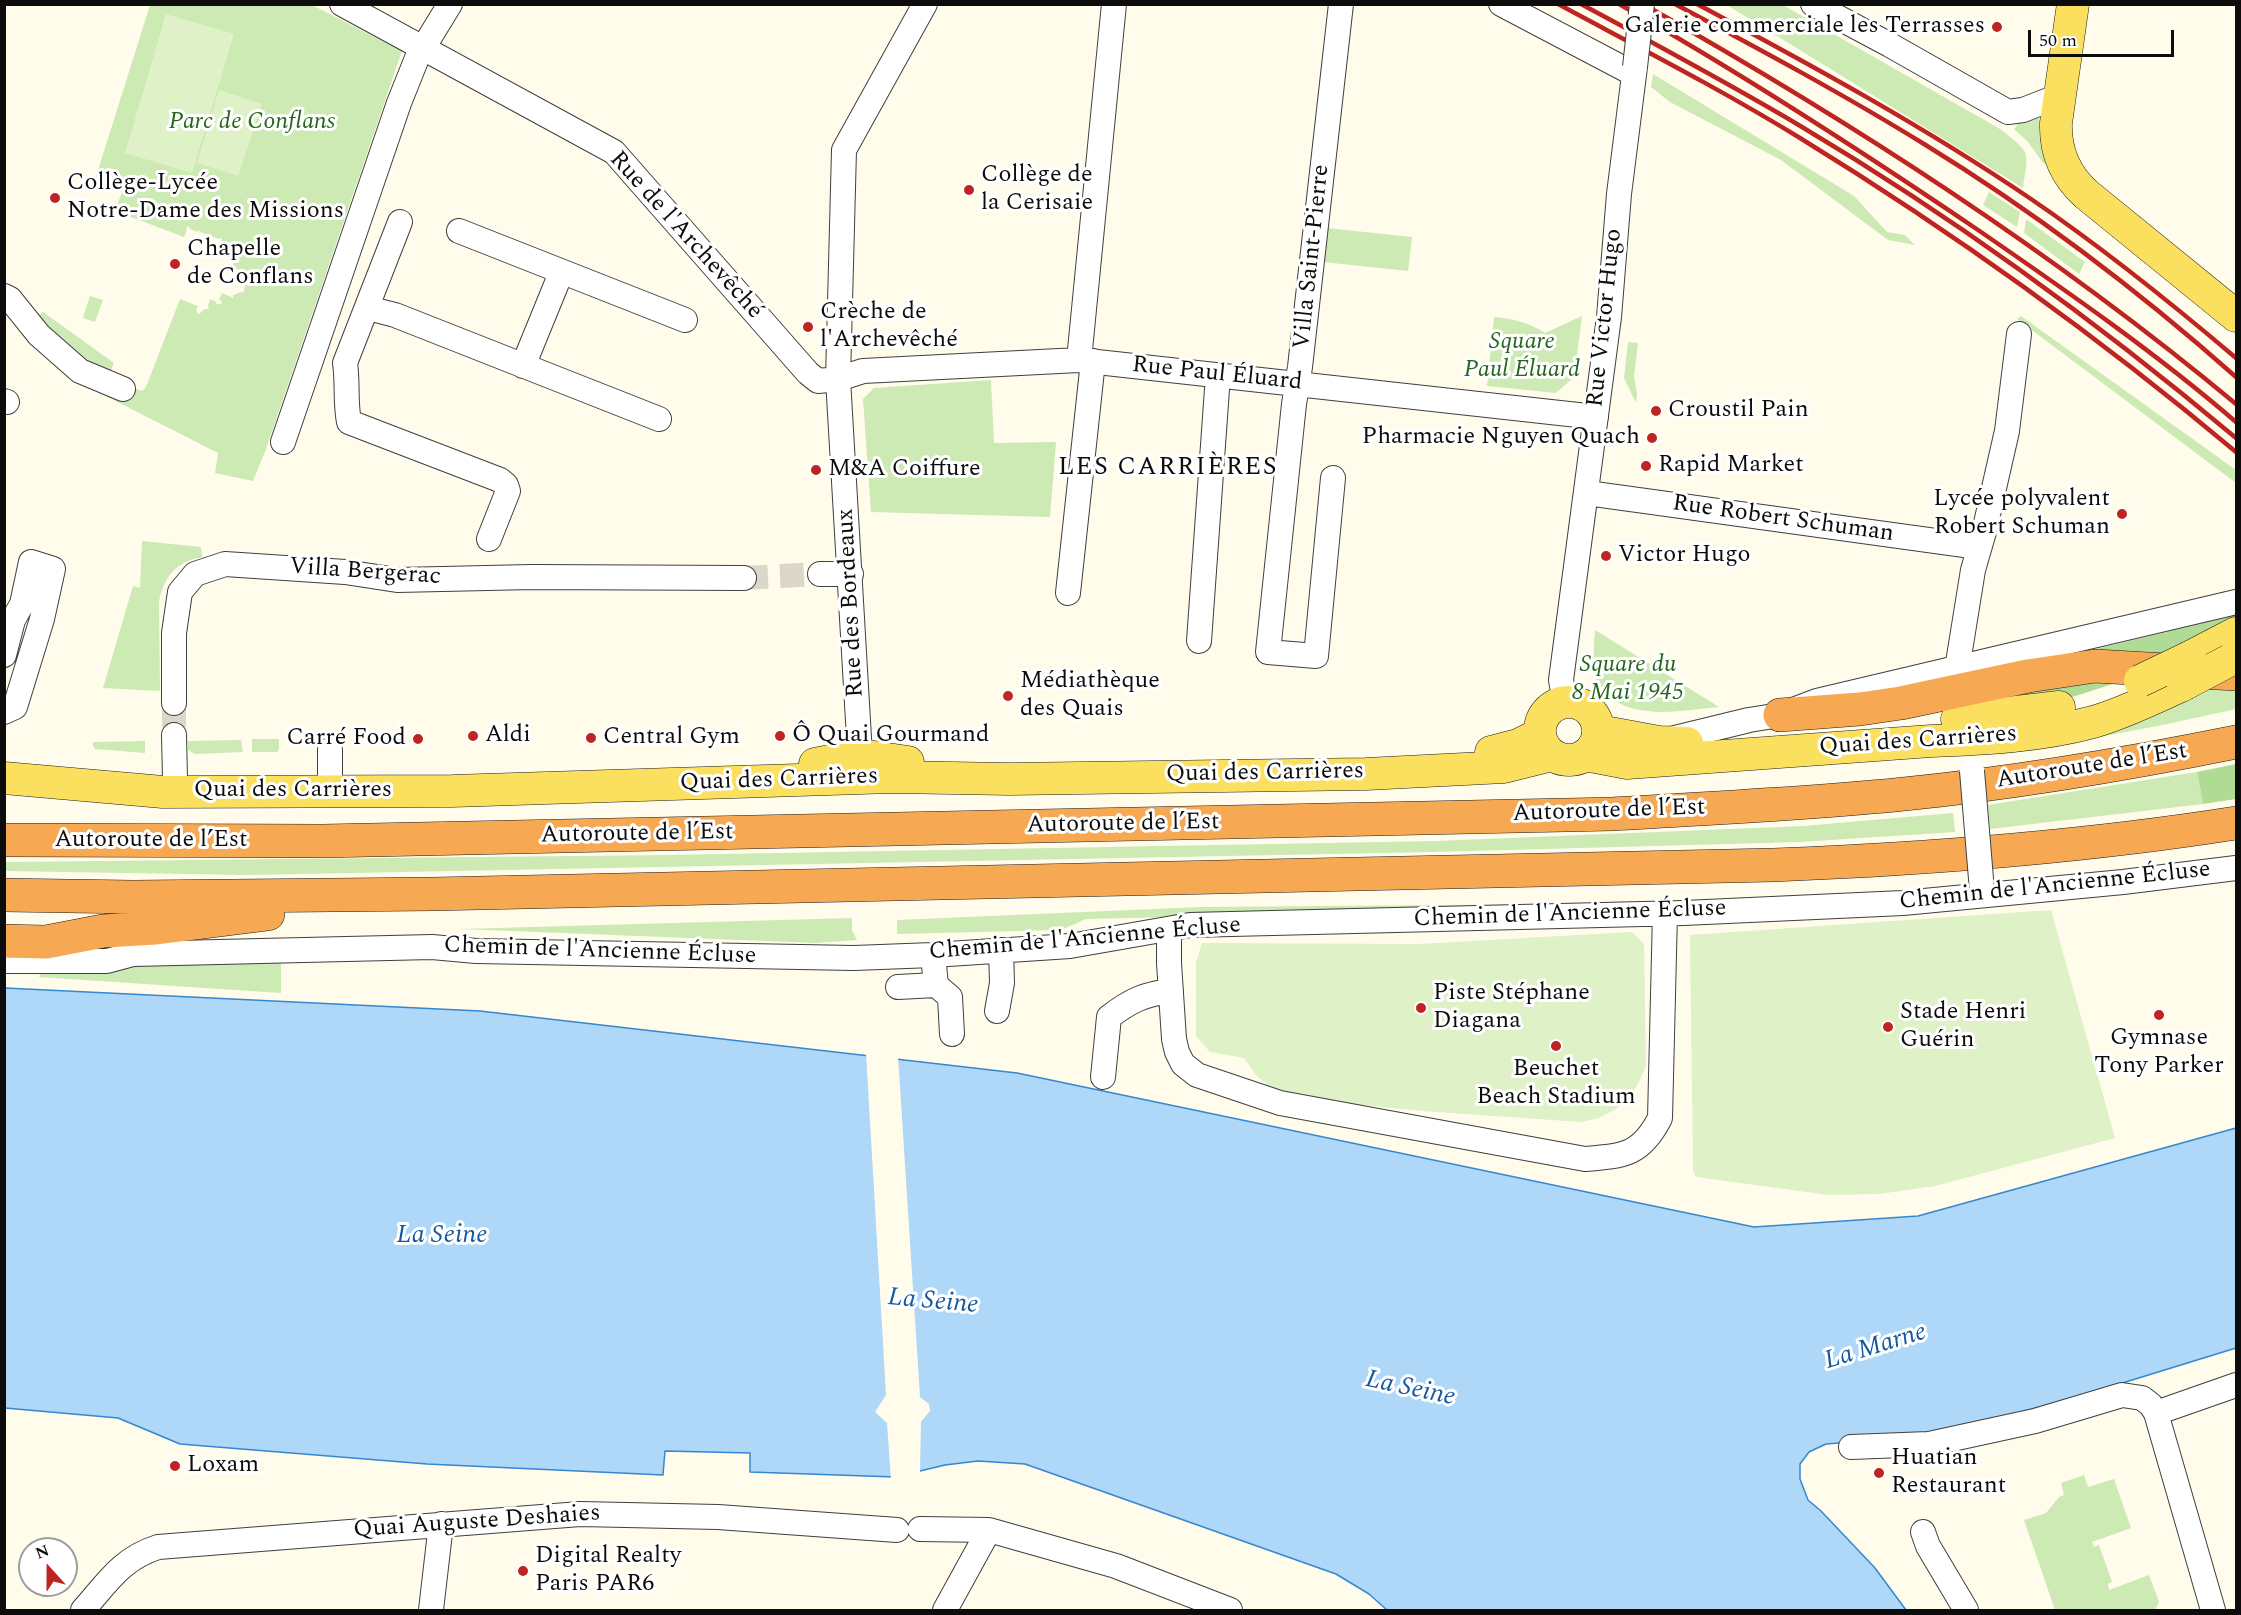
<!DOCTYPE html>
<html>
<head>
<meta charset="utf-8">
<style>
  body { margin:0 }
  #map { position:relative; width:2241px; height:1615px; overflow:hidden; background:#fffcec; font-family:Spectral,serif }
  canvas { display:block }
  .frame { position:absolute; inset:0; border:6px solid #0c0c0c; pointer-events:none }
  .north { position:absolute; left:18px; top:1537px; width:60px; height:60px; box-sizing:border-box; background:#fff; border:2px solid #9e9e9e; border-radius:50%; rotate:339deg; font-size:16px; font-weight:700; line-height:24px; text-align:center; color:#0c0c0c }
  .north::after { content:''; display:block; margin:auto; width:21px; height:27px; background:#be2522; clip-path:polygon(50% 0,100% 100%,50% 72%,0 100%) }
  .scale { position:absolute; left:2028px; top:30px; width:146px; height:27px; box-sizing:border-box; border:3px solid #0c0c0c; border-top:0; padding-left:8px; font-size:18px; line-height:21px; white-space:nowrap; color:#0c0c0c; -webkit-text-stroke:4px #fff; paint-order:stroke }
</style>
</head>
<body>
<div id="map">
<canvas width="2241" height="1615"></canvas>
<div class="frame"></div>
<div class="north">N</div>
<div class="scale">50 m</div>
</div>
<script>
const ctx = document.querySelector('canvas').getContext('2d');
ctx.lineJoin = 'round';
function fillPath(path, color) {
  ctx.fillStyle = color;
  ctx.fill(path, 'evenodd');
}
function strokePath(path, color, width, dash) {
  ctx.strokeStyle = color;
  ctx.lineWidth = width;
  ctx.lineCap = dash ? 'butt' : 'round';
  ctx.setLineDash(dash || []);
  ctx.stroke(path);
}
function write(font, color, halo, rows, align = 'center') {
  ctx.font = font + ' Spectral,serif';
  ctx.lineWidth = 6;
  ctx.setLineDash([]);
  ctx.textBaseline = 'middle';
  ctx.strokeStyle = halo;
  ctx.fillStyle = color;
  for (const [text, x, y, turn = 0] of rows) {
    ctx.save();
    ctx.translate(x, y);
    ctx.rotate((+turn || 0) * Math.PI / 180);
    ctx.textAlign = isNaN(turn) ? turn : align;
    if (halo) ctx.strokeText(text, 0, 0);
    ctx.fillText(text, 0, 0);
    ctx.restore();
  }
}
fillPath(new Path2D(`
  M 150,5 L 312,5 L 402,51 L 266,449 L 253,481 L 215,473 L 218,453 L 84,385 L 88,369 L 142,391 L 146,387 L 180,299 L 198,306 L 196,311 L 199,314 L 205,309 L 209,309 L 208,306 L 210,299 L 217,302 L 216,304 L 221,304 L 222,301 L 219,300 L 222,293 L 233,298 L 233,295 L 241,292 L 243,293 L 246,282 L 248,282 L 242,272 L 242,268 L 240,270 L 232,267 L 235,259 L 238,260 L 239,258 L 237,255 L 234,256 L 227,254 L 230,247 L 233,245 L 232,242 L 229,243 L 221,241 L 222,238 L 219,239 L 200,232 L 199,229 L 198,232 L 190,229 L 189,226 L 186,228 L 187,230 L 184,237 L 115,211 L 122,192 L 94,183 Z
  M 1727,5 L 1783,5 L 2000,129 C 2031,154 2029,149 2023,188 Z
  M 1653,74 L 1854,196 L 1887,232 L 1905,235 L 1915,245 L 1888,240 L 1781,160 L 1670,102 L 1651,87 Z
  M 2038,116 L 2039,117 L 2040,143 L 2046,163 L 2044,164 L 2028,142 L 2014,129 L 2019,122 Z
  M 1989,192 L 2020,212 L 2017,227 L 1983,205 Z
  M 2026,219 L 2085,262 L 2079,274 L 2024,233 Z
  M 1327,228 L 1412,237 L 1408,271 L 1323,262 Z
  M 90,296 L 103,300 L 95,322 L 83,318 Z
  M 43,312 L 114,363 L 110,373 L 72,359 L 35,318 Z
  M 1582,316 L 1574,377 L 1556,393 L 1487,386 L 1494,317 C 1514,319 1528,322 1545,333 Z
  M 2021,316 L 2236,470 L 2236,483 L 2017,319 Z
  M 1628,342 L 1638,343 L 1634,376 L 1637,393 L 1636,403 L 1624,378 Z
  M 991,380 L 994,443 L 1056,442 L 1050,517 L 871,512 L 863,399 L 874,388 Z
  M 142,541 L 201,547 L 202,557 C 176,562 164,576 159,602 L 160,691 L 103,688 L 133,586 L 140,588 Z
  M 1595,630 L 1719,707 C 1682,710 1638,721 1607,695 C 1603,692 1599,690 1598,686 C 1591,668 1594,648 1595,630 Z
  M 2206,686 L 2236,687 L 2236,709 L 2158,726 L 2000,755 L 2009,745 Z
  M 252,739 L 279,739 L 279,749 L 277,752 L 252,752 Z
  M 241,740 L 243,752 L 195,754 L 188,750 L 188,741 Z
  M 145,741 L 145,753 L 95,749 L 93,746 L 93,742 Z
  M 2197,772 L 2203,804 L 1990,829 L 1988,805 Z
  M 1953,813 L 1955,832 L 1800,842 L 1434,852 L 248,875 L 4,871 L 5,862 L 668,855 L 1436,841 L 1803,826 Z
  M 1578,904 L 1488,910 L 1086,919 L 1061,930 L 897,934 L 897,920 L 1200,907 Z
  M 852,918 L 852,930 L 857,940 L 816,943 L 460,929 Z
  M 281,957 L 281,993 L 39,977 L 41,971 L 132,967 L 135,959 Z
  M 2084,1475 L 2088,1487 L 2114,1479 L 2131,1528 L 2092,1542 L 2094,1547 L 2099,1545 L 2112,1582 L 2108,1584 L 2109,1590 L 2149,1575 L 2159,1602 L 2155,1610 L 2055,1610 L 2024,1520 L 2046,1513 L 2059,1497 L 2064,1495 L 2061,1483 Z`), '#cdeab5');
fillPath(new Path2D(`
  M 2236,615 L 2236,626 L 2168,660 L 2043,662 Z
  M 2125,680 L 2063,700 L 1888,714 L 2032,682 Z
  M 2236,764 L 2236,799 L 2203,804 L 2197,772 Z`), '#afdb94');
fillPath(new Path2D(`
  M 166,14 L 234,34 L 192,173 L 125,153 Z
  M 219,90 L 262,104 L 238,176 L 197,163 Z
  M 2051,910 L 2115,1138 L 1935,1186 L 1879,1194 L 1829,1195 L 1696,1177 L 1693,1171 L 1690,935 Z
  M 1632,932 L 1644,944 L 1646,1066 L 1636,1088 L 1616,1109 L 1599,1118 L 1581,1122 L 1422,1111 L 1301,1099 L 1276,1093 L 1256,1075 L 1244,1058 L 1210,1052 L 1196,1036 L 1196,963 L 1202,943 L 1417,944 Z`), '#dff1c7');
const water = new Path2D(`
  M 5,988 L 480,1011 L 1017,1073 L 1754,1227 L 1918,1216 L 2236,1128 L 2236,1348 L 2077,1397 L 1930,1436 L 1826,1444 L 1809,1452 L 1800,1464 L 1800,1479 L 1808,1500 L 1821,1511 L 1875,1568 L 1906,1610 L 1387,1610 L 1369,1594 L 1336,1574 L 1025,1464 L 978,1461 L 945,1465 L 895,1477 L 750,1472 L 750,1453 L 665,1451 L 663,1475 L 427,1464 L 180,1444 L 118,1418 L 5,1408 Z`);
fillPath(water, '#afd7f7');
strokePath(water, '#3587cf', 1.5);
fillPath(new Path2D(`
  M 866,1053 L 898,1056 L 920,1397 L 929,1404 L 930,1411 L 921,1422 L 920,1474 L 895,1480 L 891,1480 L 887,1423 L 875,1412 L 886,1395 Z`), '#fffcec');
strokePath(new Path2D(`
  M 744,578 L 820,574
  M 174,703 L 174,735`), '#dbd8ca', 24, [24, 12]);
const minor = new Path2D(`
  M 342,4 L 614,152 L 808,373 L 818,381 L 838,379 L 863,371 L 1079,360 L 1596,417
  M 1501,4 L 1634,74
  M 1813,4 L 1890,45 L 2008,112 L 2023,110 L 2059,96
  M 400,222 L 345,363 C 348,382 345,402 349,422 L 500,480 L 506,485 L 508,491 L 489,539
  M 459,231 L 685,320
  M 4,296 L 10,299 L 39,335 L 80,371 L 123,389
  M 368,308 L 395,315 L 659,419
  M 1079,360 L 1114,4
  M 523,366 L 561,273
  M 4,401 L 7,402
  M 283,442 L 399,103 L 417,58 L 450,4
  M 1333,478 L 1316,656 L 1268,652 L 1294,404 L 1300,367 L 1341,4
  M 1587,493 L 1979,547
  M 820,574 L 851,574
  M 1068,593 L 1093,361
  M 1199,641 L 1218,375
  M 4,655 L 13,620 L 22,604 L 31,562 L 53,569 L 42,619 L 15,707 L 4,712
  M 1957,669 L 1973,570 L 1984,532 L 2007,431 L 2019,334
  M 1565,702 L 1561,680 L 1609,317 L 1619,194 L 1635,67
  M 174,703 L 174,633 L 180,592 L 195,574 L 225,564 L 345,572 L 397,580 L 532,577 L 744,578
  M 174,735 L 175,779
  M 1667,740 L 1749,720 L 1780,715 L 1817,701 L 2236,602
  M 330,750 L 330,775
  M 860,755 L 838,379 L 844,150 L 925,4
  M 1169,929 L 1169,963 L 1174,1039 L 1177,1052 L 1183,1064 L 1197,1075 L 1280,1103 L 1585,1159 C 1624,1156 1641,1155 1660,1118 L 1665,913
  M 933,955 L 936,985 L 950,997 L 952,1034
  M 4,961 L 107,961 L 133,954 L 432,947 L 476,951 L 854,958 L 933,955 L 1070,946 L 1190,925 L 1684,913 L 1903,903 L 2123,882 L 2236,868
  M 898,987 L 936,985
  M 997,1011 L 1002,983 L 1001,950
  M 1103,1077 L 1109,1017 C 1130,1001 1144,994 1171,991
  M 2156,1413 L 2236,1385
  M 1851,1447 L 1929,1444 L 2035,1421 L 2122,1395 L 2142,1398 L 2151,1405 L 2156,1413 L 2213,1610
  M 920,1529 L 989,1530 L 1116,1566 L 1230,1610
  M 1923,1532 L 1928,1546 L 1966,1610
  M 83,1610 C 108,1582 121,1559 158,1547 L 580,1514 L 718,1517 L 897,1530
  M 431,1610 L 441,1524
  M 945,1610 L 989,1530`);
const major = new Path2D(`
  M 2073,4 L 2056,123 C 2055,151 2065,175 2086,194 L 2236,316
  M 2190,657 L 2236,633
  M1540 731a29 29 0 1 1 58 0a29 29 0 1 1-58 0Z
  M 1957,719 L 2059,707
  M 1599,731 L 1659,742 L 1687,743
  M 1491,752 L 1518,745 L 1540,734
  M 1585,755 L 1627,763 L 1931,741 C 1985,739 2041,736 2093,722 C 2124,713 2154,698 2183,685
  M 815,764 L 860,755 L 908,762
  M 4,778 L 163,792 L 452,791 L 892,777 L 1009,779 L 1366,774 L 1504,767 L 1552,755`);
const highway = new Path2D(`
  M 1780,715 L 1860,709 L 1901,703 L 2028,676 L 2095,666 L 2236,674
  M 4,840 L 323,841 L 1613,814 C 1710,808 1807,804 1904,794 C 2015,783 2127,764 2236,742
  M 4,895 L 133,897 L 433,894 L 1773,865 C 1928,859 2083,847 2236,823
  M 4,941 L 46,942 L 103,931 L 156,928 L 268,914`);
strokePath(minor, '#3f3f3f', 26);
strokePath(major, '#1d1d1d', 33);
strokePath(highway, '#1d1d1d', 34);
strokePath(minor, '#fff', 24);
strokePath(major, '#fbe060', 32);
strokePath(highway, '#f7a852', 33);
strokePath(new Path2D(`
  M 1558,4 C 1640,48 1722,90 1800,138 C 1953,232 2099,337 2236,452
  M 1581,4 C 1655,44 1730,84 1802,127 C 1955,218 2100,324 2236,438
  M 1619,4 C 1743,74 1863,152 1981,232 C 2068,292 2156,353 2236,422
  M 1643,4 C 1852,122 2052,251 2236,404
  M 1675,4 C 1759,49 1843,94 1924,144 C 2035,212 2139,291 2236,377
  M 1697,4 C 1811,65 1925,127 2031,199 C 2103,248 2170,302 2236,358`), '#be2522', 4.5);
const minorBridge = new Path2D(`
  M 1635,67 L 1642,4
  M 1972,771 L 1982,891`);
const majorBridge = new Path2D(`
  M 2140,681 L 2190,657
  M 2183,685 L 2230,660`);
strokePath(minorBridge, '#3f3f3f', 26, []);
strokePath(majorBridge, '#1d1d1d', 33, []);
strokePath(minorBridge, '#fff', 24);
strokePath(majorBridge, '#fbe060', 32);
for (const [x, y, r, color] of [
  [1997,27,6,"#be2522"],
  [969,190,6,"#be2522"],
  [55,198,6,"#be2522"],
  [175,264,6,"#be2522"],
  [808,327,6,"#be2522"],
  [1656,411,6,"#be2522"],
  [1652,438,6,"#be2522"],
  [1646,466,6,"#be2522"],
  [816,470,6,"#be2522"],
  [2122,514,6,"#be2522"],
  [1606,556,6,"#be2522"],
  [1008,696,6,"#be2522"],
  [473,736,6,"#be2522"],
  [780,736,6,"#be2522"],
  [591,738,6,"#be2522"],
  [418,739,6,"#be2522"],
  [1421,1008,6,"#be2522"],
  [2159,1015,6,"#be2522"],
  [1888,1027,6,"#be2522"],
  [1556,1046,6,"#be2522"],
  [175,1466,6,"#be2522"],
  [1879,1473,6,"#be2522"],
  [523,1571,6,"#be2522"]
]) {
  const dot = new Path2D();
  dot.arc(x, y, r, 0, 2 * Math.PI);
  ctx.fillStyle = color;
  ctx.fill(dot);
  strokePath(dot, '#fff', 2);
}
write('24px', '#0c0c0c', '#fff', [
  ["Galerie commerciale les Terrasses",1985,27,"right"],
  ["Collège de",981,176],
  ["la Cerisaie",981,204],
  ["Collège-Lycée",67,184],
  ["Notre-Dame des Missions",67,212],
  ["Chapelle",187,250],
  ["de Conflans",187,278],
  ["Crèche de",820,313],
  ["l'Archevêché",820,341],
  ["Croustil Pain",1668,411],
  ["Pharmacie Nguyen Quach",1640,438,"right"],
  ["Rapid Market",1658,466],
  ["M&A Coiffure",828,470],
  ["Lycée polyvalent",2110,500,"right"],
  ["Robert Schuman",2110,528,"right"],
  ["Victor Hugo",1618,556],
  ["Médiathèque",1020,682],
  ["des Quais",1020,710],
  ["Aldi",485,736],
  ["Ô Quai Gourmand",792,736],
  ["Central Gym",603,738],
  ["Carré Food",406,739,"right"],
  ["Piste Stéphane",1433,994],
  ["Diagana",1433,1022],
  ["Stade Henri",1900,1013],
  ["Guérin",1900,1041],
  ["Gymnase",2159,1039,"center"],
  ["Tony Parker",2159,1067,"center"],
  ["Beuchet",1556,1070,"center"],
  ["Beach Stadium",1556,1098,"center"],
  ["Huatian",1891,1459],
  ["Restaurant",1891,1487],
  ["Loxam",187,1466],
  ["Digital Realty",535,1557],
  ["Paris PAR6",535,1585]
], 'left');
write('italic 24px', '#26651c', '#fff', [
  ["Parc de Conflans",252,123],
  ["Square",1522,343],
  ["Paul Éluard",1522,371],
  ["Square du",1628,666],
  ["8 Mai 1945",1628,694]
]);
write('24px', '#0c0c0c', '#fff', [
  ["Rue de l'Archevêché",685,236,48],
  ["Villa Saint-Pierre",1313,257,-84],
  ["Rue Victor Hugo",1606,318,-84],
  ["Rue Paul Éluard",1217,375,6],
  ["Rue Robert Schuman",1783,520,8],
  ["Villa Bergerac",365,573,4],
  ["Rue des Bordeaux",852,603,-93],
  ["Quai des Carrières",1918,742,-4],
  ["Autoroute de l’Est",2092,767,-9],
  ["Quai des Carrières",1265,774,-1],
  ["Quai des Carrières",779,781,-2],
  ["Quai des Carrières",293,791],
  ["Autoroute de l’Est",1609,812,-2],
  ["Autoroute de l’Est",1123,825,-1],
  ["Autoroute de l’Est",637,835,-1],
  ["Autoroute de l’Est",151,841],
  ["Chemin de l'Ancienne Écluse",2055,887,-6],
  ["Chemin de l'Ancienne Écluse",1570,915,-2],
  ["Chemin de l'Ancienne Écluse",1085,940,-5],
  ["Chemin de l'Ancienne Écluse",600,952,2],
  ["Quai Auguste Deshaies",477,1523,-4]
]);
ctx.letterSpacing = '1.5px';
write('26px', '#0c0c0c', '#fff', [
  ["LES CARRIÈRES",1168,469]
]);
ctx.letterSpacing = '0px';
write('italic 26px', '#1459a0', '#fff', [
  ["La Seine",442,1237],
  ["La Seine",933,1303,5],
  ["La Marne",1876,1348,-17],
  ["La Seine",1410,1390,12]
]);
</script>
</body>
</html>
